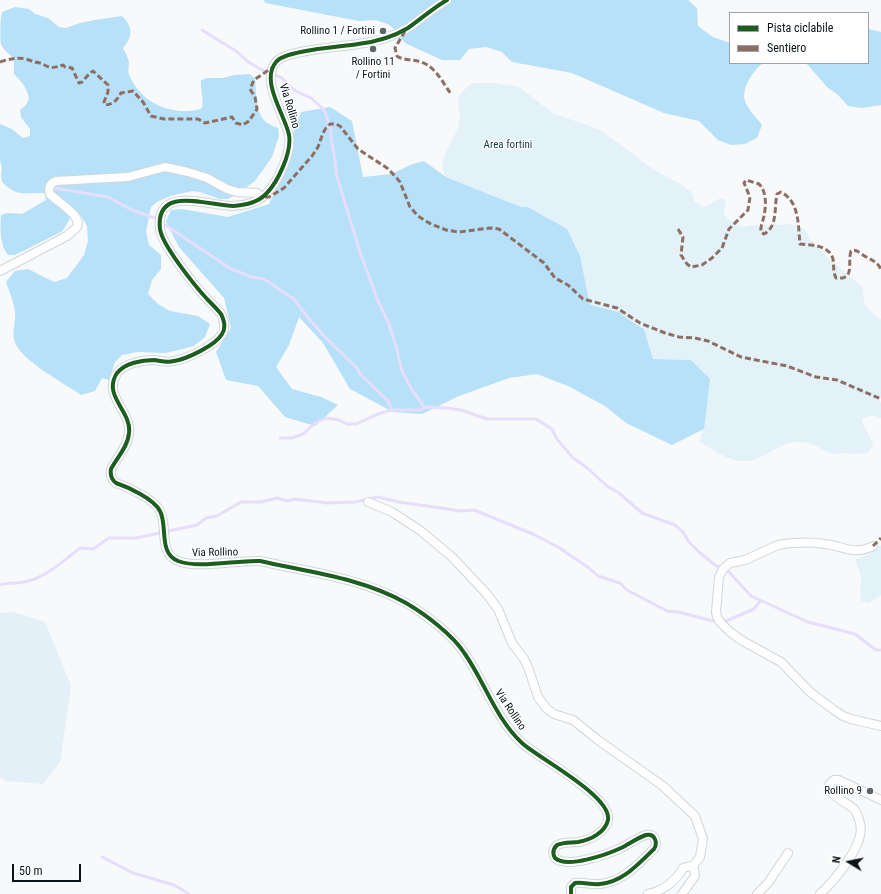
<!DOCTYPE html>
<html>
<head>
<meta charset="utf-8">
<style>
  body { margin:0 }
  #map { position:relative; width:881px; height:894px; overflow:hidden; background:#f7f9fb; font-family:"Roboto Condensed",sans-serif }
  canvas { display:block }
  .legend { position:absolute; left:729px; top:12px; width:140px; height:52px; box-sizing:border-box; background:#fff; border:1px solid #9da1a3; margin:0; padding:5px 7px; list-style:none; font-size:12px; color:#0b1419 }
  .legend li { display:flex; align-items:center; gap:8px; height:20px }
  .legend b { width:20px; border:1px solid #9da1a3 }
  .north { position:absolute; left:829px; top:842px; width:40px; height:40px; -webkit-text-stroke:3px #fff; paint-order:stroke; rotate:280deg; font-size:11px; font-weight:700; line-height:16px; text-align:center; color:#0b1419 }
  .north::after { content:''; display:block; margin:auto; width:14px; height:18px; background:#0b1419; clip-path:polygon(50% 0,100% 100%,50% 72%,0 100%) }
  .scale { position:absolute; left:12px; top:864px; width:69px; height:18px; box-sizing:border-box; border:2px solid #0b1419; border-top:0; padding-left:5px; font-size:12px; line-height:14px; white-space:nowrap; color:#0b1419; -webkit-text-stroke:3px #fff; paint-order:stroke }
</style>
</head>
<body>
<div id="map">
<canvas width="881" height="894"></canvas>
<ul class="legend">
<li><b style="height:5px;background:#1b5e20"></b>Pista ciclabile</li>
<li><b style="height:5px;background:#8d6e63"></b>Sentiero</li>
</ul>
<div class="north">N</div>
<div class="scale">50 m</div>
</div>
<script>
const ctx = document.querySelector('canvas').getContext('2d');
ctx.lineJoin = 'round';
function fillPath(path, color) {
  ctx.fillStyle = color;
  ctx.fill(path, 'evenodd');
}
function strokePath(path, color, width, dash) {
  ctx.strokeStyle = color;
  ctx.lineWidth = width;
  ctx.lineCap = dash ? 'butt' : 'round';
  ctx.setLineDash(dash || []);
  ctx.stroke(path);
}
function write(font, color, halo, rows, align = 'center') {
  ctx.font = font + ' "Roboto Condensed",sans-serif';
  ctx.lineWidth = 3;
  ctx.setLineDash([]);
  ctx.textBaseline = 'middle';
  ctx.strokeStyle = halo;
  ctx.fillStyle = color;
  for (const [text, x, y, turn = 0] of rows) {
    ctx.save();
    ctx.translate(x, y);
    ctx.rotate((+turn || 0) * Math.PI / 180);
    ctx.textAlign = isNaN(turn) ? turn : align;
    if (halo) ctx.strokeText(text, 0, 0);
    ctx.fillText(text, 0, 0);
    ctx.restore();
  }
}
fillPath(new Path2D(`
  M 13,612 L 45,622 L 71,686 L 60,762 L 43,784 L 6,781 L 0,777 L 0,613 Z`), '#e4f0f7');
fillPath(new Path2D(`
  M 473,83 L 496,83 L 519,87 L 554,114 L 584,124 L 602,131 L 654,170 L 682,185 L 692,193 L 694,201 L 700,205 L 702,208 L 721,198 L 726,200 L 724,213 L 727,219 L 734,222 L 739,226 L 745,227 L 752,225 L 766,226 L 790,224 L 805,229 L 810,239 L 823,253 L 863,288 C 863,309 867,307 881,320 L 881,397 L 879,401 L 881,403 L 881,418 C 874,415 869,415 862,419 C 863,430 870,433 873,444 L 869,451 C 859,455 853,454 842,453 C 838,453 834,455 830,453 C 820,448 809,441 796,442 C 776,443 763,462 743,461 C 727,461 712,449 699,441 L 704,429 L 691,360 L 653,359 L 644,328 L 629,320 L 619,312 L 590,305 L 580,256 L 567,229 L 528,207 L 522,207 L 493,196 L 446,177 C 435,161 453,143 458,128 C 461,118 459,107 458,97 L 467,87 Z
  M 881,545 L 881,595 L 869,603 L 862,601 C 858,591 862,587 861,578 C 861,571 856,567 856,559 L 870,554 Z`), '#e3f1f9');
fillPath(new Path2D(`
  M 264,0 L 688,0 L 697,8 L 698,26 L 713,37 L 730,43 L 730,63 L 763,63 C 753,71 741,88 745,101 C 748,110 757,118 762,125 L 757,138 L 745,144 L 731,145 L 718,140 L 699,121 L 664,113 L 572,73 L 512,62 L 502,52 L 486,47 L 469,49 L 460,60 L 442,60 L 405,43 L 395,30 L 388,24 L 375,20 L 359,21 L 265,3 Z
  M 15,7 L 29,9 L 35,14 L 48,18 L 59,27 L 66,28 L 80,23 L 95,20 L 122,16 C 133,26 133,37 123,48 C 125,52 128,58 129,62 C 129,67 127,72 130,77 C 141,100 163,112 188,111 C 194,110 196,111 202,108 C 204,98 200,90 201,80 L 207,78 L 222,78 L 235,75 L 249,74 L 255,78 C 256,89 256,112 264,120 C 267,124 273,126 278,128 L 279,136 L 272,157 L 255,181 L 234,196 L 227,199 L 220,199 L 200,192 L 192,191 L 170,196 L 157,202 L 151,207 L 146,231 L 149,245 L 161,255 L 161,269 L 152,280 L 148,294 L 158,304 L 170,311 L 198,316 L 210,324 L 205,337 L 194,346 L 166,353 L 137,352 L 122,355 L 115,362 L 109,380 L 102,378 L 95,391 L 81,395 C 65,383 18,360 14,339 C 12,331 16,320 15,312 C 14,302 9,291 6,282 L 15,271 L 28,269 L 54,282 L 67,278 L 84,255 L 88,241 L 87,226 L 81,216 L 73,214 C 68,220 67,226 61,232 L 15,255 L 8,255 C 0,246 0,229 1,215 L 7,213 L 22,214 L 46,200 L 45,193 C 25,192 18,198 2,182 L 1,175 L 2,168 L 0,160 L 0,124 L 12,129 L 23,138 L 30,136 L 30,129 L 21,117 L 20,110 L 26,105 L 29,98 C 26,87 23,83 14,74 L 14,59 C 10,54 3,50 1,44 C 0,38 0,19 2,12 Z
  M 868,29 L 881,32 L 881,105 L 862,108 L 848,106 L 838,95 L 827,87 L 806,63 L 868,63 Z
  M 330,107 L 352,121 L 363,177 L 392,174 L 410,165 L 424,161 L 446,177 L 493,196 L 522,207 L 528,207 L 567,229 L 580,256 L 590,305 L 619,312 L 629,320 L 644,329 L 653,359 L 691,360 L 710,379 L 704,429 L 672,445 L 626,423 L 605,406 L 568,386 L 537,374 L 509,378 L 459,396 L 422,414 L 393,412 L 350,389 L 323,343 L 299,317 L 289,345 L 276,367 L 292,389 L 321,397 L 338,405 L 315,426 L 285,417 L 258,386 L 226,380 L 216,352 L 231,328 L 224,298 L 179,247 L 166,222 L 171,210 L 182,209 L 228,217 L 269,204 L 286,169 L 292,136 L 301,112 Z`), '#b6e1f8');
strokePath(new Path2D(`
  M 202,30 L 236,51 L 247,61 L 260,69 L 282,78 L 289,86 L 296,91 L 311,98 L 321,107 L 325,112 L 331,130 L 331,139 L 334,153 L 337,177 L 360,252 L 378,301 L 389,324 L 397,350 L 402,371 L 412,390 L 425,408
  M 55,188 L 108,197 L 132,210 L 155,218 L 231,269 L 252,277 L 264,279 L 294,299 L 309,319 L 327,339 L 358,369 L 360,374 L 388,401 L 392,410
  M 280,438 L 292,438 L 303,434 L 315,423 L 326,418 L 339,420 L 347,424 L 356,424 L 378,414 L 392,410 L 421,410 L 426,407 L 447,408 L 461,410 L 487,419 L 536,419 L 552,429 L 557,439 L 573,458 L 586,467 L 607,486 L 619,493 L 642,513 L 675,525 L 683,532 L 689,542 L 699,552 L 715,565 L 729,572 L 751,596 L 808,622 L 855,634 L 876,650 L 881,650
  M 0,585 C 9,582 16,584 24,582 C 43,579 65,560 80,548 L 93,549 L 109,538 L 136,538 L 197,525 L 206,518 L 217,516 L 241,502 L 261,502 L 277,498 L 287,501 L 294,499 L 327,503 L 355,502 L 378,497 L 399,502 L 461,511 L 474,510 L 533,534 L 558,547 L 589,568 L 598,576 L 620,583 L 627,590 L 667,611 L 678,612 L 713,621 L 726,621 L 754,609 L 760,601
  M 102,857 L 133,873 L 174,885 L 189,894`), '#e6defc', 3);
const street = new Path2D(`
  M 447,0 C 433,8 421,19 408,28 C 393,37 375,42 358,44 C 342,47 285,50 276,62 C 260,81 285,115 289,135 C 292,152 278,182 266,194 C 257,203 245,205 233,206 C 209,206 155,184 160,229 C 162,245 195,286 207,299 C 212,304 217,309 221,314 C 224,320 226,328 222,334 C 216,345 187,359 174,361 C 167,363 161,361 154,360 C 142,360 125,363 117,373 C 102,396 132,411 129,433 C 128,446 117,458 111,469 C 110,475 112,480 116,483 C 128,487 154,499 160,511 C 168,526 158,553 178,561 C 199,569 236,560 260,561 C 309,572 362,578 406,603 C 425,614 453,635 465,654 C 485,683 496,719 522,743 C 538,758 612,796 608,820 C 605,833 590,840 578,842 C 571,843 564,842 557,845 C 553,849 552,853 555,858 C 567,869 608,854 621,848 C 629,844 637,838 646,835 C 655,833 658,843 654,849 C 638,864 623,882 600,884 C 592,885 583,882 575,883 L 571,887 L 571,894
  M 0,271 L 67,236 L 77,227 C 82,215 58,203 50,194 C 48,188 50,183 56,181 L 128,177 L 165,167 L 188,172 L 207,178 L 227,189 L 237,192 L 257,193 L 262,197
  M 368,502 L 392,512 L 421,531 L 452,557 L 486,593 L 498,609 L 512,643 L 524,659 L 528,667 L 538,697 L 547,709 L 554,714 L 573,720 L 598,740 L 663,786 L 695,816 L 703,839 L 700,857 L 692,867
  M 873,546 C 853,556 844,546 825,544 C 810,542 793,542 778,545 L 745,560 L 730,563 L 723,569 L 719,577 L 716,612 L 717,617 L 720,622 L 730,632 L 741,640 L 781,662 L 810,692 L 834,710 L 843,716 L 851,719 L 881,726
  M 648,894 C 663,891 676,881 683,868 L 690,866 L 694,869 L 695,876 L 682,894
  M 757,894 L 768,883 L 788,853
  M 820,894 C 834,881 866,844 860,823 C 859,819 857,813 854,809 C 847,802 817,791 834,780 L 839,780 L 881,800`);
strokePath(street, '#d0d6da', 10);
strokePath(street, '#fefefe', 8);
strokePath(new Path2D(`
  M 405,31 L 395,48 L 397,56 C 404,61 413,59 421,62 C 435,66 443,83 451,94
  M 0,62 C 9,59 17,57 26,59 C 32,61 36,63 42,63 C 49,69 54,68 63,65 L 65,67 L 72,68 L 79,83 L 82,82 L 90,73 L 93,71 L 108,85 L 108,92 L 104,102 L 105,105 C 114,104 117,100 121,93 L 133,91 L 143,102 L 151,116 L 164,119 L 198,119 L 205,123 L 232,117 L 236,123 L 243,125 L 249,121 L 257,109 L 255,97 L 250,89 L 254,80 L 273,67
  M 265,197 L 269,197 L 284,188 L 312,156 L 318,147 L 323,133 L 326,128 L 330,124 L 336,124 L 340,126 L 358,149 L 387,168 L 395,176 L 400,182 L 410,207 L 418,216 L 429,223 L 446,230 L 459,232 L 490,228 L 499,229 L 544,263 L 555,278 L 568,285 L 583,299 L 617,308 L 640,323 L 665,333 L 679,337 L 695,338 L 708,341 L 741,357 L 787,366 L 816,377 L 837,380 L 881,399
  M 678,229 L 683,237 L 681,255 L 687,264 L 691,267 L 702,265 L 712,258 L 722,248 L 729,229 L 748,210 L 750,197 L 744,183 L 746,180 L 759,184 C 767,192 766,206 764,216 C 763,221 760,227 761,232 L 764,234 C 778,227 774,207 777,194 L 781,192 C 800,202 798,226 800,244 C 812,245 829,245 833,259 C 834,266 833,272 836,278 L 843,278 L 847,276 C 852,269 848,260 851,251 C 854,250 854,250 857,251 C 859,252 861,254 863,255 C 870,260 878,261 881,270
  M 873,546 L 881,538`), '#8d6e63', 3, [6, 3]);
strokePath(new Path2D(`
  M 447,0 C 433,8 421,19 408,28 C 393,37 375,42 358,44 C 342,47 285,50 276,62 C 260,81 285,115 289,135 C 292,152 278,182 266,194 C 257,203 245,205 233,206 C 209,206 155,184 160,229 C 162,245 195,286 207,299 C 212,304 217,309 221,314 C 224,320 226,328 222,334 C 216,345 187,359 174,361 C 167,363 161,361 154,360 C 142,360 125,363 117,373 C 102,396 132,411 129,433 C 128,446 117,458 111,469 C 110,475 112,480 116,483 C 128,487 154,499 160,511 C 168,526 158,553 178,561 C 199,569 236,560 260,561 C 309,572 362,578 406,603 C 425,614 453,635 465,654 C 485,683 496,719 522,743 C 538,758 612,796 608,820 C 605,833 590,840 578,842 C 571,843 564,842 557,845 C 553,849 552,853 555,858 C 567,869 608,854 621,848 C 629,844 637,838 646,835 C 655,833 658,843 654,849 C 638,864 623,882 600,884 C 592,885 583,882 575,883 L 571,887 L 571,894`), '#1b5e20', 4);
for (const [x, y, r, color] of [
  [383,31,4,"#5e6468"],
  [373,49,4,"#5e6468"],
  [870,791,4,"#5e6468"]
]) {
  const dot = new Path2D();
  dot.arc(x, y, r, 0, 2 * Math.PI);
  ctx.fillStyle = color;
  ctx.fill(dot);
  strokePath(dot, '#fff', 1.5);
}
write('11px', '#0b1419', '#fff', [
  ["Rollino 1 / Fortini",375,31],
  ["Rollino 11",373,62,"center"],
  ["/ Fortini",373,75,"center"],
  ["Rollino 9",862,791]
], 'right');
write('11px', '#0b1419', '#fff', [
  ["Via Rollino",289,106,73],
  ["Via Rollino",215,553,-1],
  ["Via Rollino",510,710,56]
]);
write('11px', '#143748', '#fff', [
  ["Area fortini",508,145]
]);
</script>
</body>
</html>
